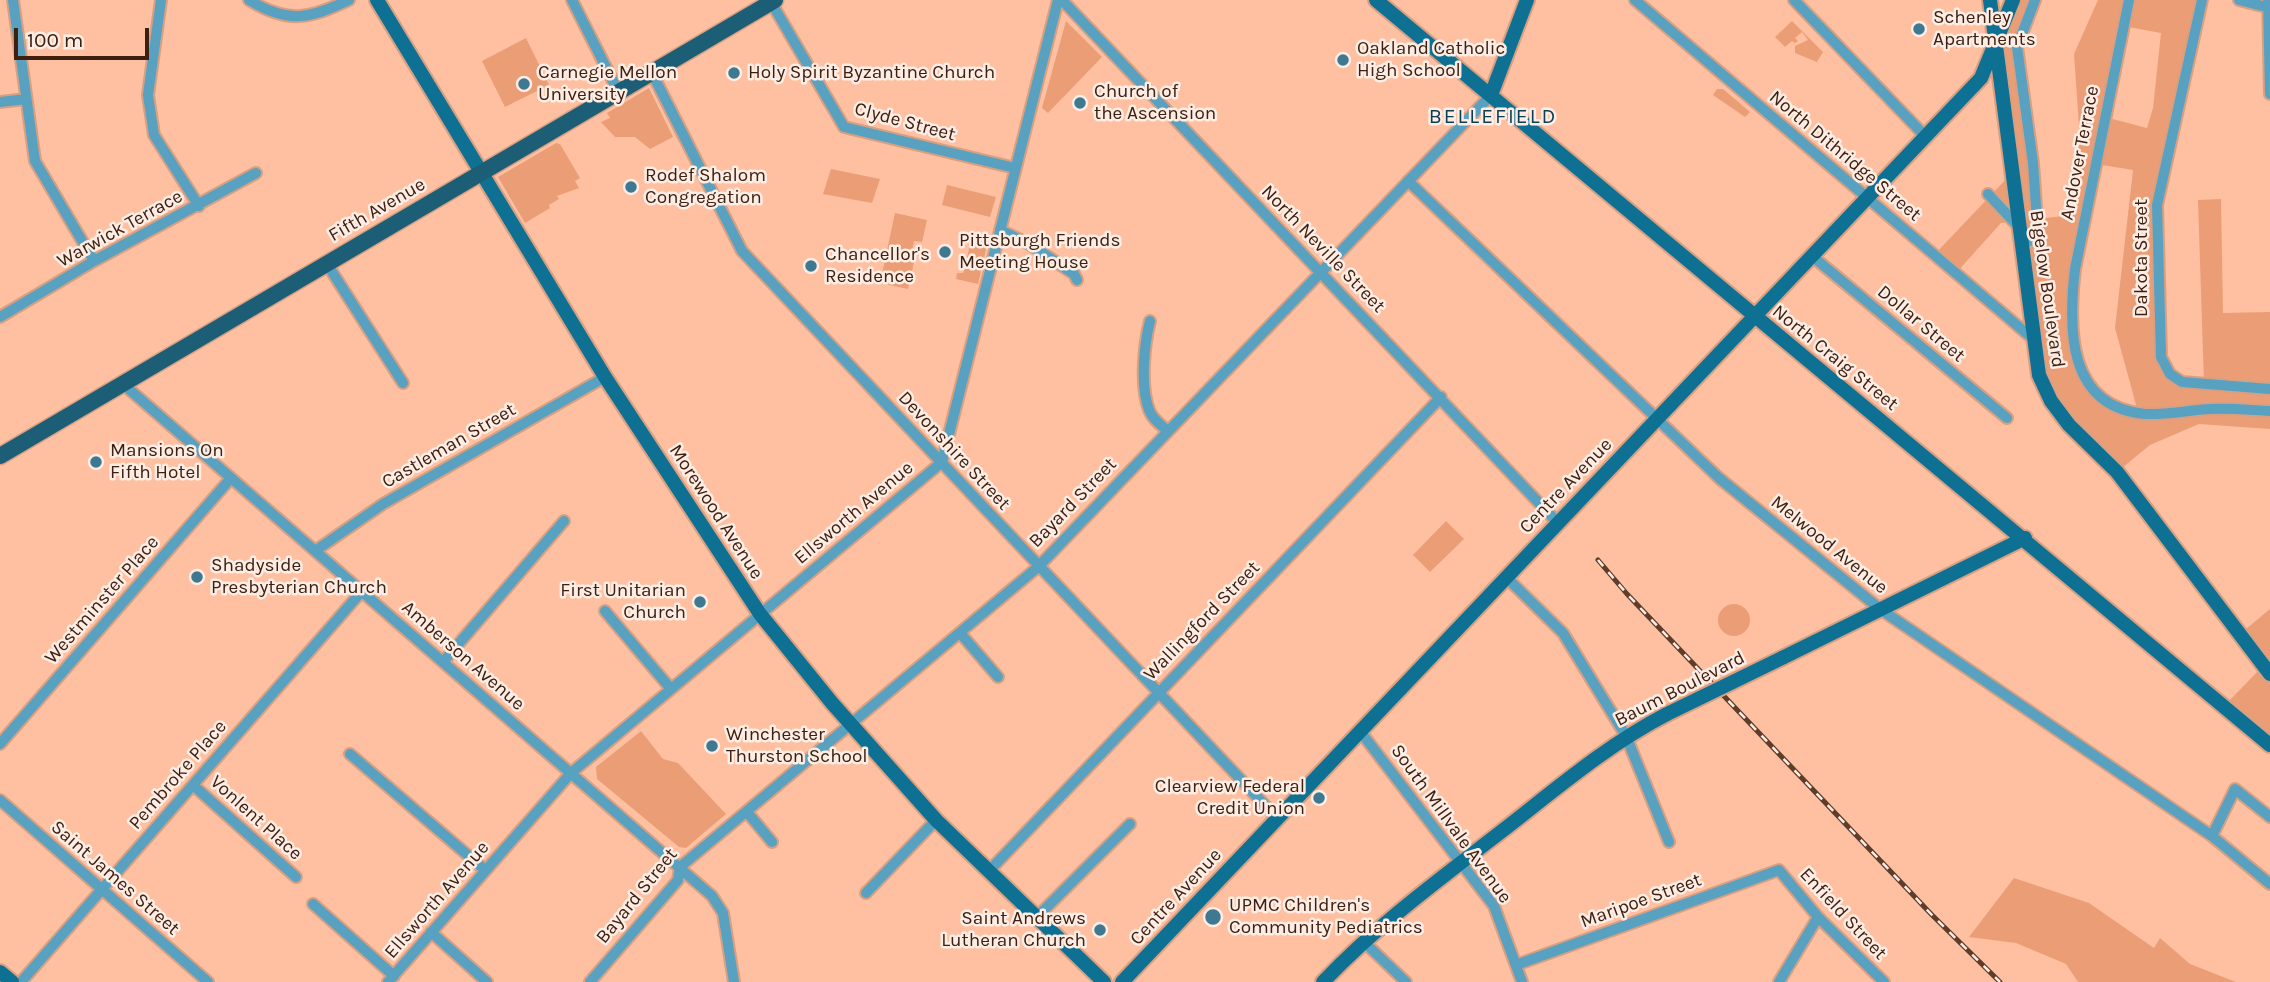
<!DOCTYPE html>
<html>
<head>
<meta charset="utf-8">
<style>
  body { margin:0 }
  #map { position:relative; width:2270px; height:982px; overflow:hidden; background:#fec0a0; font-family:Karla,sans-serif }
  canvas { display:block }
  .scale { position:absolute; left:14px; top:28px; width:135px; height:32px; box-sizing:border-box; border:4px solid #3d2010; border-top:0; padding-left:9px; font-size:21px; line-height:24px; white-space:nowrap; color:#3d2010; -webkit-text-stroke:5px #fdede5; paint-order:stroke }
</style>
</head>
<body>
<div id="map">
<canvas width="2270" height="982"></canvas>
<div class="scale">100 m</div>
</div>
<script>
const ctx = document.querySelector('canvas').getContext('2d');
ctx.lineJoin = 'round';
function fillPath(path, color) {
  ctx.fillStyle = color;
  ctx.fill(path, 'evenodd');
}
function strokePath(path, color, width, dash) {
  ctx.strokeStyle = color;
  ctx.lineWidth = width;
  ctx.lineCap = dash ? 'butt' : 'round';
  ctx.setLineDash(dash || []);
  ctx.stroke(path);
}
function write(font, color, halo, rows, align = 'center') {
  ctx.font = font + ' Karla,sans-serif';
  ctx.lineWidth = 5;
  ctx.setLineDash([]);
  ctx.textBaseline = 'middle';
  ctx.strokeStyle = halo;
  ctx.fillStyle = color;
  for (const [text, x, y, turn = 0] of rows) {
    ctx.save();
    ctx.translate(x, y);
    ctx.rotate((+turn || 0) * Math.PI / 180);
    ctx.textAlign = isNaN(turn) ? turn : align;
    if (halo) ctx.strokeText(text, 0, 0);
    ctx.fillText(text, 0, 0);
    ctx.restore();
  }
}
fillPath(new Path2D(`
  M 2013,0 L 2035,0 L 2019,38 L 2037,219 L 2063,216 L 2080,141 L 2074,54 L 2098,0 L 2201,0 L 2157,205 L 2161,357 L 2171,374 L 2204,385 L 2198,200 L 2221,199 L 2223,313 L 2270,312 L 2270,429 L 2199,424 L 2150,445 L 2117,472 L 2051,401 L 2015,222 L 2001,223 L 1956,273 L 1934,255 L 2011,174 L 1995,43 ZM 2123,26 L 2161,33 L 2153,108 L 2147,128 L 2105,117 ZM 2096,164 L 2133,170 L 2115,328 L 2138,412 L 2096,391 L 2070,328 Z
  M 1066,21 L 1102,57 L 1048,113 L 1042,108 Z
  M 1792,21 L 1823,52 L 1817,62 L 1795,53 L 1795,46 L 1808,40 L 1802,32 L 1795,38 L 1798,41 L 1795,43 L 1792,41 L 1785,47 L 1775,37 Z
  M 526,38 L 549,85 L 505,107 L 482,61 Z
  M 649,88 L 673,137 L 650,149 L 635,137 L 615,137 L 601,122 L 610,118 L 607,113 Z
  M 1717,89 L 1723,89 L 1750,112 L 1745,117 L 1713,95 Z
  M 556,143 L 560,144 L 580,178 L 575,181 L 579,188 L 557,196 L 559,199 L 549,205 L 550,208 L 525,223 L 498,177 Z
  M 831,169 L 880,179 L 872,203 L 823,194 Z
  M 947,185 L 996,197 L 990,217 L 942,205 Z
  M 895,213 L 927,220 L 922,242 L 914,241 L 910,261 L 914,262 L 908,289 L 880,283 Z
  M 972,237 L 988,241 L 978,284 L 956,279 L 957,273 L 963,273 Z
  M 1446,521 L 1464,539 L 1430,572 L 1413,555 Z
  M1718 620a16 16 0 1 1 32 0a16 16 0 1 1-32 0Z
  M 2270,609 L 2270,745 L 2224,706 L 2263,666 L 2240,634 Z
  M 641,731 L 663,759 L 678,763 L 726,814 L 686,848 L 679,847 L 597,779 L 596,767 Z
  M 2014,878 L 2089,903 L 2154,948 L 2160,938 L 2190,964 L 2236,982 L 2078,982 L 2066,964 L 2016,943 L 1969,937 Z`), '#eb9e76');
const minor = new Path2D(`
  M 13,0 L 35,161 L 94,261
  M 161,0 L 148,95 L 154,135 L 199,206
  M 249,0 C 288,24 309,19 349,0
  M 572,0 L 619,93
  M 1062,0 L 1558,523
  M 1635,0 L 2032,338
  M 1794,0 L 1926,137
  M 2129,0 L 2075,269 C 2068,328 2067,407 2145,414 C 2167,415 2189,410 2210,409 C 2230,408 2250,410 2270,411
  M 2202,0 L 2157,205 L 2161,357 L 2170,374 L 2182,382 L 2270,389
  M 2239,0 L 2270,8
  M 2268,0 L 2270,94
  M 771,2 L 844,127 L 1015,168
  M 652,73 L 742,251 L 1278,819
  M 0,102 L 26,99
  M 1408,181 L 1719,478 L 1880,609 L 2212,836 L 2270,884
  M 1988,194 L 2018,226
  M 1000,230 L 1029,244 L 1074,274 L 1077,280
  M 2020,242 L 2035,240 L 2038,235 L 2033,163 L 2017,47 L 2035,0
  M 1812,256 L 2007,418
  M 327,264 L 403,383
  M 0,317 L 94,261 L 256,173
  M 1150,321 C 1144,345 1140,386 1149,410 C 1153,420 1161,425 1168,431
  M 123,384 L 712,896 L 723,913 L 734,982
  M 315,551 L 383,504 L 605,377
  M 1506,577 L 1563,633 L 1626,736 L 1669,842
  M 605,611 L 671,689
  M 961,634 L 998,677
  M 443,662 L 564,521
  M 1360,731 L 1494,906 L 1522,982
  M 0,744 L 231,478
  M 350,754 L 485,870
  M 193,785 L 296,877
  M 0,800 L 208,982
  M 747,812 L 772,842
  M 2212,836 L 2235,789 L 2270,817
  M 989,871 L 1441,397
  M 866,893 L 936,820
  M 313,904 L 394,976
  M 1037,917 L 1130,824
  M 431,932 L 487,982
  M 1363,941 L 1406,982
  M 1516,965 L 1779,870 L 1818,917 L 1884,982
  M 21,982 L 362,591
  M 388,982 L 571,773 L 942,462 L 1058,0
  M 590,982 L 678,880 L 680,867 L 1038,567 L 1491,95
  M 1779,982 L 1818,917`);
const major = new Path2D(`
  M 377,0 L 605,377 L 760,614 L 832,703 L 936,820 L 1104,982
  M 1376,0 L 2270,745
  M 1990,0 L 2039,375 L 2051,401 L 2069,425 L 2117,472 L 2270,674
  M 1491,95 L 1527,0
  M 1782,658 L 2025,538
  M 0,972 L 12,982
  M 1122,982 L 1981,78 L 2013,0
  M 1323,982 C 1377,925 1440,879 1502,831 C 1556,789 1607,745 1667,714`);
const highway = new Path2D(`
  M 0,456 L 775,0`);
strokePath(minor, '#d7a083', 14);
strokePath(major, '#d7a083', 18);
strokePath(highway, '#d7a083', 19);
strokePath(minor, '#59a1c0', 10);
strokePath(major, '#0e7193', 14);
strokePath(highway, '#1d5e77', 16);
const rail = new Path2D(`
  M 1598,560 L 1627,594 L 1932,915 L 2000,982`);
strokePath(rail, '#603d2a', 5);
strokePath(rail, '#fdede5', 2.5, [8]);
const majorBridge = new Path2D(`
  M 1667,714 L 1782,658`);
strokePath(majorBridge, '#d7a083', 18, []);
strokePath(majorBridge, '#0e7193', 14);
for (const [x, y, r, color] of [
  [1919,29,7,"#3e7891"],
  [1343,60,7,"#3e7891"],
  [734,73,7,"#3e7891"],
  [524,84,7,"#3e7891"],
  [1080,103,7,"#3e7891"],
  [631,187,7,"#3e7891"],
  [945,252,7,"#3e7891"],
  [811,266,7,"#3e7891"],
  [96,462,7,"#3e7891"],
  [197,577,7,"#3e7891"],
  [700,602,7,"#3e7891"],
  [712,746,7,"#3e7891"],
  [1319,798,7,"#3e7891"],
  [1213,917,9,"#3e7891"],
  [1100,930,7,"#3e7891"]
]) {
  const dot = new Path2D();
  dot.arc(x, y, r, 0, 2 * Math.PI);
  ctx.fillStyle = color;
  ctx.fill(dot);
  strokePath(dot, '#fdede5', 2.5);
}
write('19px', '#3d2010', '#fdede5', [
  ["Schenley",1933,18],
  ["Apartments",1933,40],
  ["Oakland Catholic",1357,49],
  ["High School",1357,71],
  ["Carnegie Mellon",538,73],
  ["University",538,95],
  ["Holy Spirit Byzantine Church",748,73],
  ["Church of",1094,92],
  ["the Ascension",1094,114],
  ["Rodef Shalom",645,176],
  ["Congregation",645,198],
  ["Pittsburgh Friends",959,241],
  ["Meeting House",959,263],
  ["Chancellor's",825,255],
  ["Residence",825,277],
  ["Mansions On",110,451],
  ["Fifth Hotel",110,473],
  ["Shadyside",211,566],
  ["Presbyterian Church",211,588],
  ["First Unitarian",686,591,"right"],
  ["Church",686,613,"right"],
  ["Winchester",726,735],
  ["Thurston School",726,757],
  ["Clearview Federal",1305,787,"right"],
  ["Credit Union",1305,809,"right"],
  ["UPMC Children's",1229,906],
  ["Community Pediatrics",1229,928],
  ["Saint Andrews",1086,919,"right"],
  ["Lutheran Church",1086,941,"right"]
], 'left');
write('19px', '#3d2010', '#fdede5', [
  ["Clyde Street",905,122,15],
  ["Andover Terrace",2080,153,-79],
  ["North Dithridge Street",1845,156,40],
  ["Fifth Avenue",377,210,-30],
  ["Warwick Terrace",120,229,-29],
  ["North Neville Street",1323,249,46],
  ["Dakota Street",2142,258,-90],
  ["Bigelow Boulevard",2047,289,82],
  ["Dollar Street",1921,324,40],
  ["North Craig Street",1835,358,39],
  ["Castleman Street",449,446,-30],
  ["Devonshire Street",954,451,47],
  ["Centre Avenue",1566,486,-46],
  ["Bayard Street",1073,503,-46],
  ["Morewood Avenue",716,512,57],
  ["Ellsworth Avenue",854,513,-40],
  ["Melwood Avenue",1829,545,39],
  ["Westminster Place",102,600,-49],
  ["Wallingford Street",1202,621,-46],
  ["Amberson Avenue",463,656,41],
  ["Baum Boulevard",1680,689,-27],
  ["Pembroke Place",178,775,-49],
  ["Vonlent Place",256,818,42],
  ["South Millvale Avenue",1451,824,54],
  ["Saint James Street",115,878,41],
  ["Bayard Street",637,896,-51],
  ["Centre Avenue",1176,897,-47],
  ["Ellsworth Avenue",437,900,-49],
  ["Maripoe Street",1641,901,-20],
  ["Enfield Street",1843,914,47]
]);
ctx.letterSpacing = '2px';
write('21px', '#0b3e50', '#fdede5', [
  ["BELLEFIELD",1493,117]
]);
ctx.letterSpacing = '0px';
</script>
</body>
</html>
